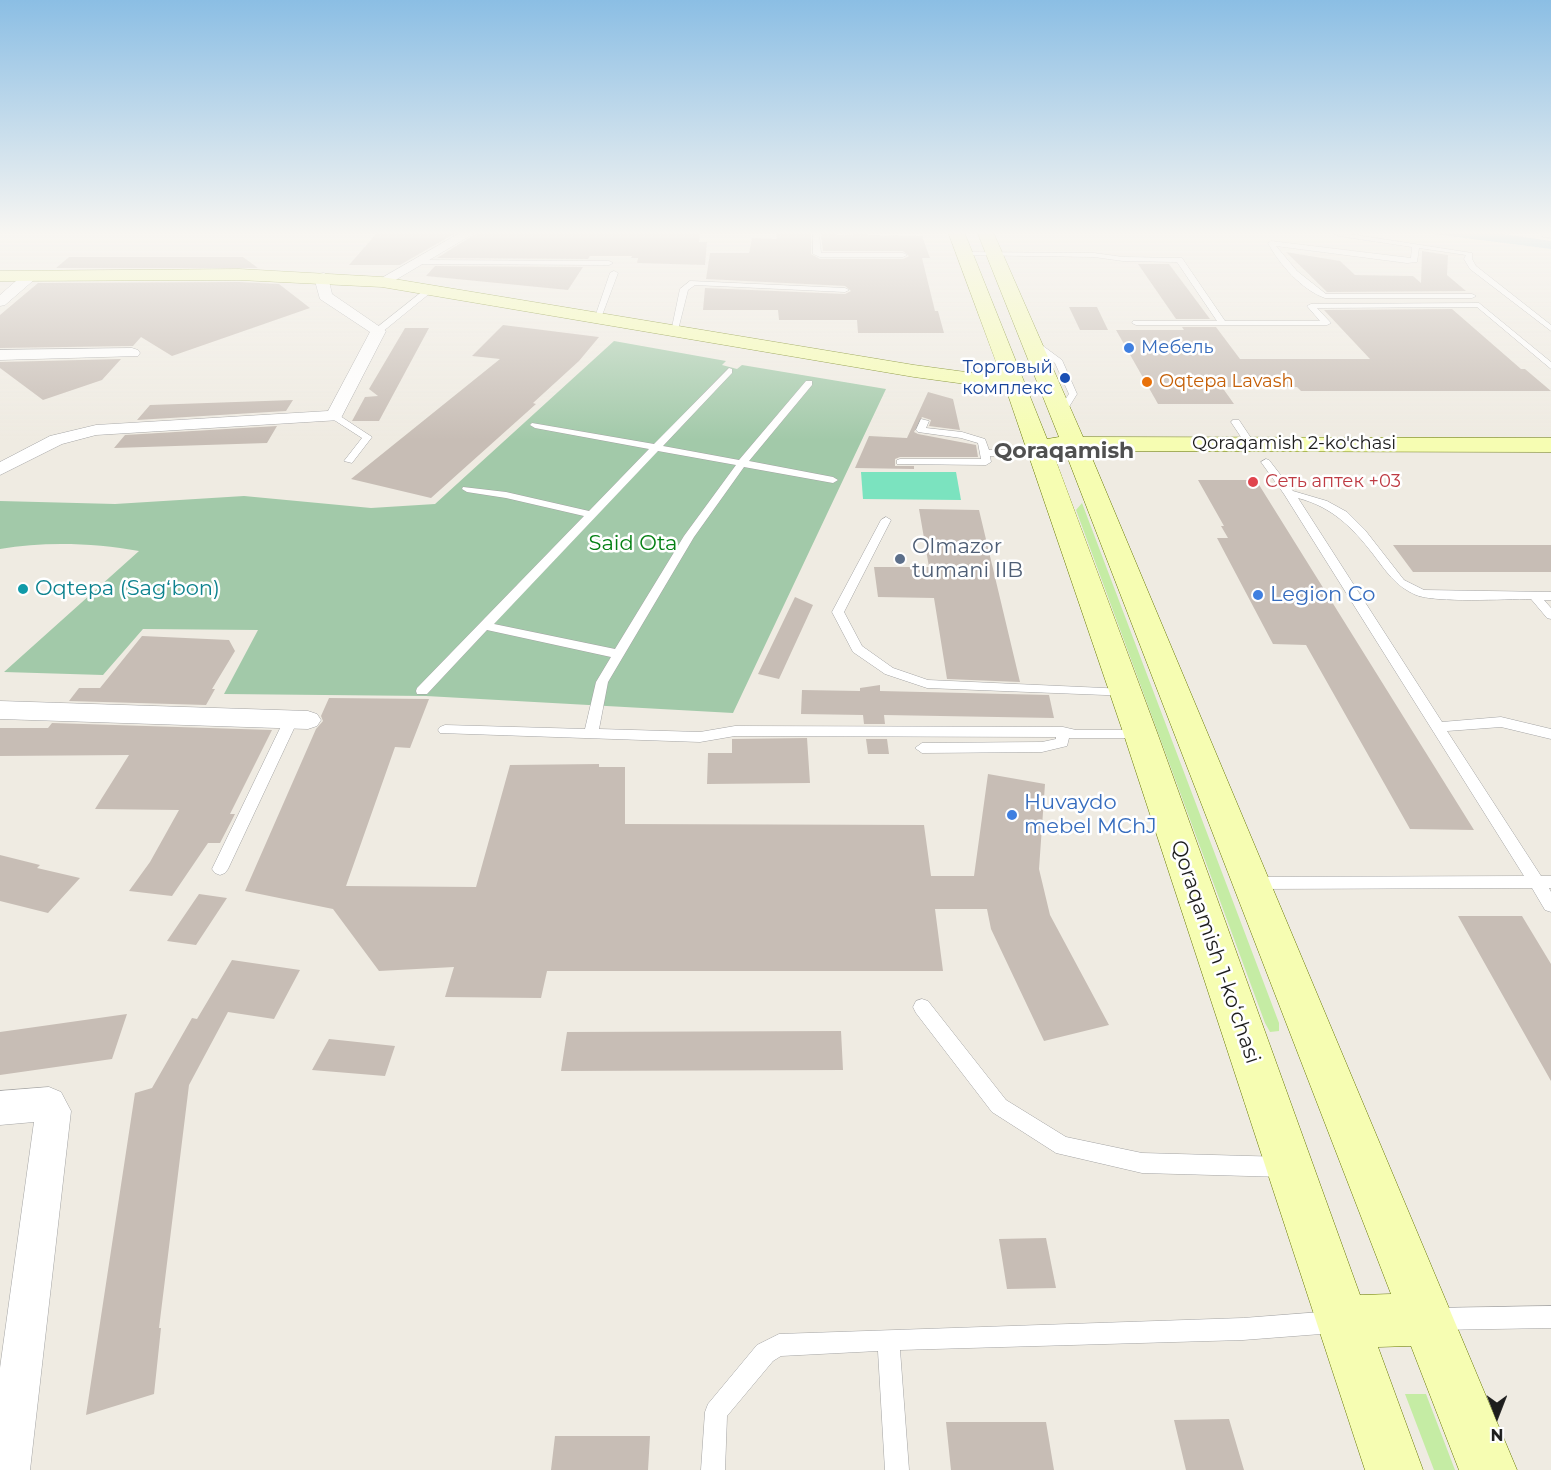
<!DOCTYPE html>
<html>
<head>
<meta charset="utf-8">
<style>
  body { margin:0 }
  #map { position:relative; width:1551px; height:1470px; overflow:hidden; background:#efebe2; font-family:Montserrat,sans-serif }
  canvas { display:block }
  .north { position:absolute; left:1467px; top:1386px; width:60px; height:60px; -webkit-text-stroke:4px #fff; paint-order:stroke; rotate:180deg; font-size:16px; font-weight:700; line-height:24px; text-align:center; color:#1d1d1d }
  .north::after { content:''; display:block; margin:auto; width:21px; height:27px; background:#1d1d1d; clip-path:polygon(50% 0,100% 100%,50% 72%,0 100%) }
</style>
</head>
<body>
<div id="map">
<canvas width="1551" height="1470"></canvas>
<div class="north">N</div>
</div>
<script>
const ctx = document.querySelector('canvas').getContext('2d');
ctx.lineJoin = 'round';
function fillPath(path, color) {
  ctx.fillStyle = color;
  ctx.fill(path, 'evenodd');
}
function strokePath(path, color, width, dash) {
  ctx.strokeStyle = color;
  ctx.lineWidth = width;
  ctx.lineCap = dash ? 'butt' : 'round';
  ctx.setLineDash(dash || []);
  ctx.stroke(path);
}
function write(font, color, halo, rows, align = 'center') {
  ctx.font = font + ' Montserrat,sans-serif';
  ctx.lineWidth = 5;
  ctx.setLineDash([]);
  ctx.textBaseline = 'middle';
  ctx.strokeStyle = halo;
  ctx.fillStyle = color;
  for (const [text, x, y, turn = 0] of rows) {
    ctx.save();
    ctx.translate(x, y);
    ctx.rotate((+turn || 0) * Math.PI / 180);
    ctx.textAlign = isNaN(turn) ? turn : align;
    if (halo) ctx.strokeText(text, 0, 0);
    ctx.fillText(text, 0, 0);
    ctx.restore();
  }
}
fillPath(new Path2D(`
  M 1082,503 L 1279,1023 L 1279,1031 L 1270,1032 L 1265,1023 L 1076,510 Z
  M 1405,1394 L 1426,1394 L 1455,1470 L 1434,1470 Z`), '#c5eca4');
fillPath(new Path2D(`
  M 614,341 L 726,361 L 722,365 L 737,369 L 742,365 L 886,389 L 733,713 L 426,696 L 224,694 L 258,630 L 143,629 L 103,675 L 4,672 L 139,551 C 95,543 45,541 0,549 L 0,501 L 115,504 L 244,496 L 371,508 L 435,504 Z`), '#a2c9a9');
fillPath(new Path2D(`
  M 861,472 L 956,472 L 961,500 L 863,499 Z`), '#7be3bf');
fillPath(new Path2D(`
  M 1434,234 L 1503,234 L 1551,241 L 1551,249 Z`), '#9fcedf');
fillPath(new Path2D(`
  M 376,234 L 454,234 L 400,265 L 349,265 Z
  M 475,234 L 700,234 L 699,242 L 707,242 L 705,265 L 637,263 L 638,258 L 631,258 L 632,256 L 590,256 L 588,259 L 437,258 Z
  M 777,234 L 811,234 L 811,254 L 820,259 L 903,259 L 909,256 L 903,251 L 823,251 L 821,234 L 922,236 L 930,258 L 922,258 L 935,311 L 938,311 L 944,333 L 858,333 L 857,320 L 779,320 L 778,310 L 703,310 L 705,288 L 845,294 L 851,291 L 845,286 L 706,279 L 710,253 L 749,253 L 752,238 L 776,239 Z
  M 1422,251 L 1448,255 L 1447,275 L 1466,291 L 1327,292 L 1286,252 L 1340,261 L 1355,275 L 1413,276 L 1421,283 Z
  M 69,257 L 243,257 L 258,268 L 56,268 Z
  M 1138,264 L 1169,264 L 1210,319 L 1176,319 Z
  M 435,266 L 583,267 L 568,290 L 426,276 Z
  M 239,282 L 279,284 L 310,308 L 172,356 L 141,337 L 133,346 L 0,348 L 0,315 L 38,283 Z
  M 1069,307 L 1097,307 L 1108,330 L 1080,330 Z
  M 1452,309 L 1521,369 L 1525,369 L 1551,391 L 1301,391 L 1297,387 L 1222,387 L 1234,404 L 1158,404 L 1116,330 L 1184,330 L 1182,327 L 1216,327 L 1240,359 L 1370,359 L 1324,310 Z
  M 503,325 L 599,337 L 579,361 L 533,403 L 536,404 L 431,498 L 351,479 L 500,359 L 472,356 Z
  M 405,328 L 429,328 L 379,421 L 352,421 L 365,397 L 378,396 L 369,389 Z
  M 121,359 L 102,380 L 43,400 L 0,368 L 0,362 Z
  M 928,392 L 953,399 L 960,430 L 929,426 L 931,420 L 922,417 L 914,432 L 918,434 L 976,445 L 978,457 L 900,457 L 895,459 L 895,466 L 914,466 L 914,469 L 855,468 L 869,436 L 907,438 Z
  M 293,400 L 286,411 L 137,420 L 150,405 Z
  M 277,426 L 267,443 L 114,448 L 125,435 Z
  M 1198,480 L 1256,480 L 1474,830 L 1410,829 L 1306,645 L 1273,644 L 1217,538 L 1228,538 L 1221,526 L 1224,526 Z
  M 919,509 L 979,510 L 1020,682 L 947,679 L 934,598 L 878,597 L 874,567 L 929,567 Z
  M 1393,545 L 1551,545 L 1551,572 L 1413,572 Z
  M 795,597 L 813,605 L 779,679 L 758,674 Z
  M 142,636 L 229,640 L 235,651 L 212,689 L 215,689 L 206,705 L 69,701 L 79,688 L 100,688 Z
  M 880,685 L 880,691 L 1049,695 L 1054,718 L 884,715 L 885,724 L 864,724 L 863,715 L 801,714 L 802,690 L 860,691 L 860,688 Z
  M 329,698 L 429,699 L 410,748 L 395,747 L 346,886 L 476,887 L 510,765 L 599,764 L 599,767 L 625,767 L 625,824 L 924,825 L 931,876 L 974,876 L 988,774 L 1045,784 L 1039,869 L 1050,915 L 1109,1025 L 1044,1041 L 991,929 L 987,909 L 935,909 L 943,971 L 547,971 L 541,998 L 445,997 L 454,967 L 379,971 L 333,909 L 245,891 L 316,729 L 323,721 L 321,716 Z
  M 52,723 L 272,730 L 230,814 L 235,814 L 220,843 L 208,843 L 172,896 L 129,891 L 150,862 L 179,810 L 95,809 L 129,755 L 0,756 L 0,728 L 48,728 Z
  M 807,738 L 810,783 L 707,784 L 708,753 L 732,753 L 732,739 Z
  M 866,739 L 887,739 L 889,754 L 868,754 Z
  M 0,855 L 40,865 L 37,868 L 80,878 L 48,913 L 0,901 Z
  M 199,894 L 227,898 L 196,945 L 167,941 Z
  M 1458,916 L 1522,916 L 1551,964 L 1551,1081 Z
  M 232,960 L 300,970 L 274,1019 L 228,1012 L 189,1085 L 159,1328 L 161,1328 L 154,1394 L 86,1415 L 135,1093 L 152,1088 L 192,1018 L 197,1019 Z
  M 127,1014 L 112,1059 L 0,1075 L 0,1032 Z
  M 841,1031 L 843,1070 L 561,1071 L 567,1032 Z
  M 329,1039 L 395,1046 L 385,1076 L 312,1070 Z
  M 1046,1238 L 1056,1288 L 1007,1289 L 999,1239 Z
  M 1229,1419 L 1244,1470 L 1186,1470 L 1174,1420 Z
  M 946,1422 L 1046,1422 L 1054,1470 L 951,1470 Z
  M 555,1436 L 650,1436 L 648,1470 L 551,1470 Z`), '#c7bdb5');
const lane = new Path2D(`
  M 813,234 L 819,234 L 821,253 L 903,253 L 907,255 L 903,257 L 820,257 L 813,254 Z
  M 1335,234 L 1350,234 L 1472,253 L 1472,259 L 1476,266 L 1551,325 L 1551,331 L 1470,269 L 1464,259 L 1466,255 L 1419,248 L 1417,262 L 1407,263 L 1276,246 L 1297,271 L 1326,294 L 1472,294 L 1476,296 L 1472,298 L 1325,298 C 1302,290 1279,264 1268,243 L 1271,241 L 1411,258 L 1412,247 L 1338,236 Z
  M 965,252 L 1094,253 L 1123,257 L 1182,258 L 1225,321 L 1320,321 L 1307,306 L 1311,304 L 1479,303 L 1551,362 L 1551,369 L 1477,307 L 1317,308 L 1331,323 L 1327,325 L 1136,325 L 1132,323 L 1133,321 L 1217,321 L 1177,262 L 1123,261 L 1094,257 L 963,255 L 963,253 Z
  M 418,260 L 609,261 L 613,263 L 609,265 L 415,264 L 414,262 Z
  M 614,271 L 618,273 L 601,318 L 594,320 L 610,273 Z
  M 690,281 L 845,288 L 849,290 L 845,292 L 695,285 L 688,290 L 678,330 L 671,332 L 680,289 Z
  M 428,287 L 435,289 L 381,333 L 375,333 L 375,329 Z
  M 1029,340 L 1035,340 L 1062,360 L 1077,394 L 1064,415 L 1056,413 L 1069,394 L 1055,363 L 1029,344 Z
  M 729,368 L 732,369 L 732,373 L 663,446 L 739,460 L 806,381 L 812,381 L 812,385 L 749,461 L 833,477 L 838,480 L 833,483 L 744,467 L 694,537 L 608,682 L 599,729 L 700,732 L 735,726 L 1063,727 L 1076,730 L 1141,730 L 1148,735 L 1146,738 L 1069,738 L 1067,746 L 1042,752 L 922,753 L 915,748 L 922,743 L 1042,742 L 1056,739 L 1056,737 L 735,736 L 700,742 L 440,733 L 438,730 L 440,727 L 445,725 L 585,729 L 596,682 L 611,657 L 487,630 L 427,694 L 417,694 L 416,691 L 417,688 L 584,516 L 506,498 L 467,492 L 462,489 L 463,487 L 506,492 L 589,511 L 649,449 L 535,428 L 530,425 L 532,423 L 654,444 ZM 658,451 L 736,465 L 684,536 L 615,649 L 494,624 Z
  M 331,414 L 337,414 L 372,437 L 352,463 L 344,461 L 362,438 L 331,418 Z
  M 921,419 L 929,421 L 926,428 L 962,432 L 985,439 L 989,450 L 1041,450 L 1046,453 L 1041,456 L 990,456 L 991,462 L 986,465 L 897,464 L 897,460 L 900,459 L 981,459 L 978,443 L 961,438 L 918,432 L 916,430 Z
  M 1233,420 L 1239,420 L 1255,444 L 1253,446 L 1247,446 L 1231,422 Z
  M 1266,459 L 1269,460 L 1293,491 L 1327,501 L 1347,512 L 1365,530 L 1404,580 L 1424,590 L 1551,592 L 1551,600 L 1544,600 L 1551,608 L 1551,619 L 1547,618 L 1531,599 C 1505,599 1436,603 1416,595 C 1395,586 1386,571 1373,554 C 1352,527 1332,507 1298,498 L 1442,722 L 1501,717 L 1551,729 L 1551,739 L 1501,727 L 1447,731 L 1541,876 L 1551,876 L 1551,888 L 1549,888 L 1551,892 L 1551,912 L 1545,910 L 1532,888 L 1253,889 L 1248,888 L 1245,883 L 1248,878 L 1253,877 L 1524,876 L 1284,494 L 1261,462 Z
  M 886,517 L 891,520 L 844,612 L 862,646 L 893,668 L 928,680 L 1126,689 L 1131,690 L 1132,693 L 1131,696 L 927,688 L 885,674 L 853,652 L 832,612 L 881,520 Z
  M 291,715 L 298,720 L 228,869 L 225,873 L 220,875 L 215,873 L 212,869 L 284,720 Z
  M 922,999 L 928,1001 L 1006,1100 L 1066,1137 L 1142,1153 L 1284,1157 L 1291,1160 L 1294,1167 L 1291,1174 L 1284,1177 L 1142,1173 L 1056,1153 L 992,1112 L 916,1013 L 913,1007 L 916,1001 Z
  M 1551,1306 L 1551,1328 L 1436,1330 L 1428,1327 L 1425,1319 L 1428,1311 L 1436,1308 Z
  M 1334,1311 L 1342,1314 L 1345,1322 L 1342,1330 L 1334,1333 L 1243,1340 L 900,1350 L 909,1470 L 885,1470 L 878,1351 L 781,1356 L 773,1361 L 727,1416 L 725,1470 L 701,1470 L 705,1412 L 708,1404 L 757,1345 L 779,1334 L 1243,1318 Z`);
const street = new Path2D(`
  M 458,234 L 473,234 L 387,285 L 382,286 L 375,282 Z
  M 1542,234 L 1551,234 L 1551,238 L 1543,237 Z
  M 30,272 L 37,276 L 35,279 L 5,305 L 0,306 L 0,295 L 25,273 Z
  M 324,273 L 331,277 L 329,281 L 332,294 L 386,331 L 340,420 L 96,435 L 62,444 L 0,475 L 0,462 L 50,436 L 96,425 L 328,411 L 370,332 L 320,299 L 315,281 L 319,274 Z
  M 132,348 L 138,350 L 140,353 L 138,356 L 0,360 L 0,350 Z
  M 0,701 L 308,711 L 317,714 L 321,720 L 317,726 L 308,729 L 0,719 Z
  M 49,1087 L 61,1092 L 71,1111 L 30,1470 L 0,1470 L 0,1368 L 34,1122 L 0,1125 L 0,1091 Z`);
const secondary = new Path2D(`
  M 949,234 L 965,234 L 1047,439 L 1059,437 L 978,234 L 994,234 L 1083,437 L 1551,438 L 1551,452 L 1089,451 L 1517,1470 L 1459,1470 L 1411,1346 L 1378,1347 L 1423,1470 L 1365,1470 L 1124,735 L 1005,386 L 973,385 L 914,377 L 382,287 L 239,280 L 0,281 L 0,271 L 239,269 L 382,277 L 914,365 L 973,373 L 1000,373 ZM 1052,450 L 1065,451 L 1391,1294 L 1360,1295 L 1158,735 Z`);
strokePath(lane, '#a4a4a4', 1);
strokePath(street, '#a4a4a4', 1);
strokePath(secondary, '#670', 1);
fillPath(lane, '#fff');
fillPath(street, '#fff');
fillPath(secondary, '#f6fdb2');
const sky = ctx.createLinearGradient(0, 0, 0, 440);
sky.addColorStop(0, '#8bbee4');
sky.addColorStop(0.53, '#f8f6f2');
sky.addColorStop(1, '#f8f6f200');
ctx.fillStyle = sky;
ctx.fillRect(0, 0, 1551, 440);
for (const [x, y, r, color] of [
  [1129,348,6,"#3f7fe0"],
  [1065,378,6,"#1a4fb4"],
  [1147,382,6,"#e8710a"],
  [1253,482,6,"#e0444e"],
  [900,559,6,"#5c6f8a"],
  [23,589,6,"#0f9aa8"],
  [1258,595,6,"#3f7fe0"],
  [1012,815,6,"#3f7fe0"]
]) {
  const dot = new Path2D();
  dot.arc(x, y, r, 0, 2 * Math.PI);
  ctx.fillStyle = color;
  ctx.fill(dot);
  strokePath(dot, '#fff', 2);
}
write('18px', '#366cbe', '#fff', [
  ["Мебель",1141,348]
], 'left');
write('18px', '#164399', '#fff', [
  ["Торговый",1053,368],
  ["комплекс",1053,389]
], 'right');
write('18px', '#c56008', '#fff', [
  ["Oqtepa Lavash",1159,382]
], 'left');
write('18px', '#1d1d1d', '#fff', [
  ["Qoraqamish 2-ko'chasi",1294,444]
]);
write('18px', '#be3a42', '#fff', [
  ["Сеть аптек +03",1265,482]
], 'left');
write('21px', '#058014', '#fff', [
  ["Said Ota",633,544]
]);
write('21px', '#4e5e75', '#fff', [
  ["Olmazor",912,547],
  ["tumani IIB",912,571]
], 'left');
write('21px', '#0d838f', '#fff', [
  ["Oqtepa (Sagʻbon)",35,589]
], 'left');
write('21px', '#366cbe', '#fff', [
  ["Legion Co",1270,595],
  ["Huvaydo",1024,803],
  ["mebel MChJ",1024,827]
], 'left');
write('21px', '#1d1d1d', '#fff', [
  ["Qoraqamish 1-koʻchasi",1215,952,71]
]);
write('bold 22px', '#505050', '#fff', [
  ["Qoraqamish",1064,452]
]);
</script>
</body>
</html>
